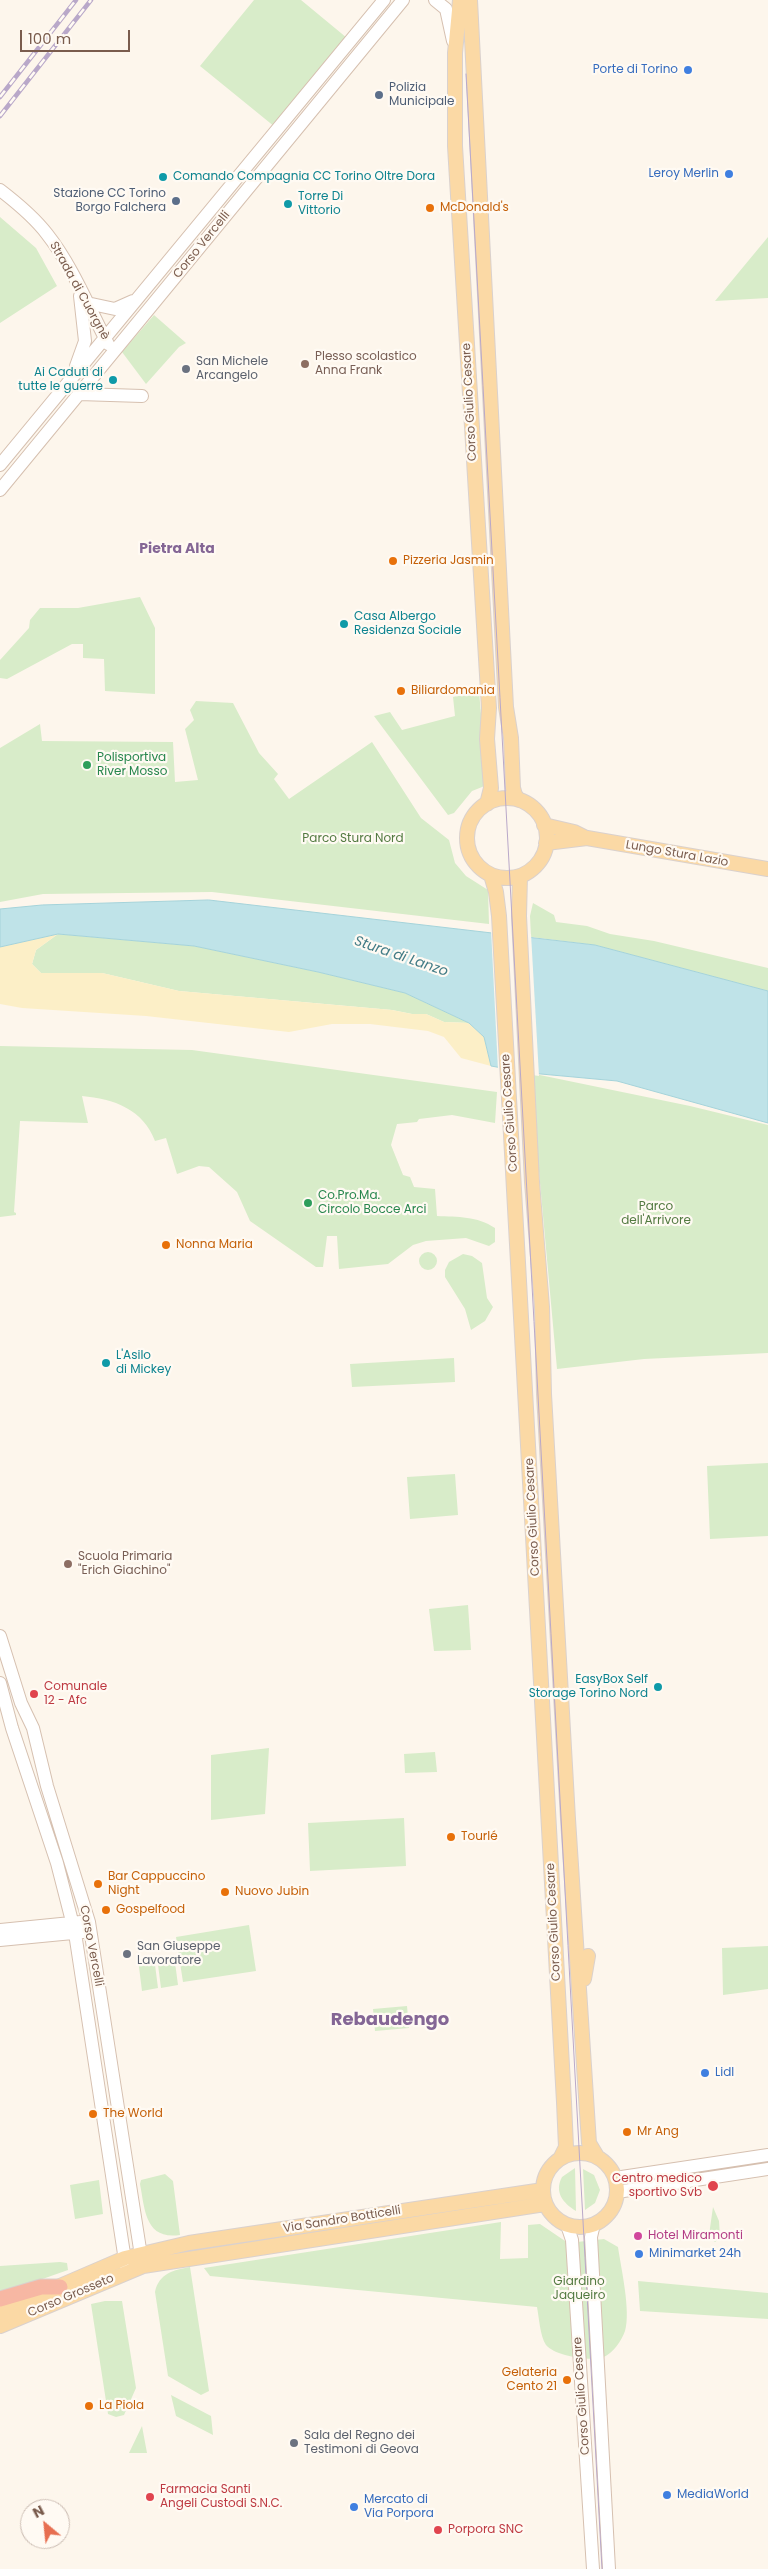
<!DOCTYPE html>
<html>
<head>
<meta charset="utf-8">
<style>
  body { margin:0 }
  #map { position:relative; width:768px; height:2569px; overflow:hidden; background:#fdf6ec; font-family:Poppins,sans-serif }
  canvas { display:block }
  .north { position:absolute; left:20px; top:2499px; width:50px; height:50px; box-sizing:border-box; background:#fffaf3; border:1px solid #cabbb1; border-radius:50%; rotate:332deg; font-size:14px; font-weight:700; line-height:20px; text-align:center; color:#7a5c4d }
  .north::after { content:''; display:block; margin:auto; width:18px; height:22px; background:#e76f51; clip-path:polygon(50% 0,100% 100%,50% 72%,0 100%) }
  .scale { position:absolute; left:20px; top:30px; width:110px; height:22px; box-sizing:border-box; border:2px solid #7a5c4d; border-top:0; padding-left:6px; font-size:15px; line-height:18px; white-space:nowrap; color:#7a5c4d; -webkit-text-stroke:4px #fffaf3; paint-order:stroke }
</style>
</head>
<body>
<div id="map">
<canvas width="768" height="2569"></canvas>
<div class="north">N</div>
<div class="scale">100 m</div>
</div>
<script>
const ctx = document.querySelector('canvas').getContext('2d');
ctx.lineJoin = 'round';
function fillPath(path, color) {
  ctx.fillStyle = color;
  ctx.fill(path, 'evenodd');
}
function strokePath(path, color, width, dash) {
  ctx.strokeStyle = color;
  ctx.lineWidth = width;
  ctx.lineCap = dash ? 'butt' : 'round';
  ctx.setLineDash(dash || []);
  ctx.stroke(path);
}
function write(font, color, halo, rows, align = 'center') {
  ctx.font = font + ' Poppins,sans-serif';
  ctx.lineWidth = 4.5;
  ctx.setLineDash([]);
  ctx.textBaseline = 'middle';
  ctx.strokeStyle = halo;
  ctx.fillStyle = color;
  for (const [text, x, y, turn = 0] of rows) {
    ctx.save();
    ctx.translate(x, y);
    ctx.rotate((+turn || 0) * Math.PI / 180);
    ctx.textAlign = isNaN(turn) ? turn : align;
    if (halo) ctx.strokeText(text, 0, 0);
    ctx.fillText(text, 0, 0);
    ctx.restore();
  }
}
fillPath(new Path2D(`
  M 254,0 L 301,0 L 347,38 L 275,127 L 200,66 Z
  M 0,217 L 36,248 L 57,286 L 0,323 Z
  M 768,237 L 768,298 L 715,301 Z
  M 154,315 L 186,343 L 179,347 L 146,384 L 122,352 Z
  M 140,597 L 155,628 L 155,694 L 105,691 L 104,659 L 83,658 L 83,644 L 72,644 L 7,679 L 0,678 L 0,660 L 29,628 L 30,620 L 40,608 L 78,608 Z
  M 479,691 L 487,785 L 472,791 L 454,813 L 448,815 L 374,716 L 390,712 L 402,730 L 455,716 L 453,697 Z
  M 196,701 L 233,703 L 259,753 L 278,774 L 274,779 L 289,799 L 372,742 L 421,818 L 449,840 L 455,863 L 466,876 L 488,890 L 489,924 L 212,892 L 43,894 L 0,902 L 0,748 L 40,724 L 42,741 L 173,742 L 175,782 L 198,780 L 185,729 L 194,720 L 190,710 Z
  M 533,903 L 554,915 L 556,922 L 587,926 L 610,934 L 654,941 L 768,968 L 768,991 L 595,945 L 531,937 L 530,916 Z
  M 58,934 L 194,946 L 318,972 L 405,993 L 469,1023 L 444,1022 L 426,1014 L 412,1014 L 392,1010 L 179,991 L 102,973 L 41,973 L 32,964 L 36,950 Z
  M 0,1046 L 192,1050 L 497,1092 L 495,1123 L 452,1115 L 419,1119 L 417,1122 L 397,1124 L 391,1145 L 403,1175 L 410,1177 L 414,1187 L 435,1189 L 437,1216 C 458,1217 477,1216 495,1228 L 495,1242 L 489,1246 L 466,1238 L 426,1241 L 413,1245 L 388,1264 L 339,1269 L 337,1236 L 327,1236 L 323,1267 L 316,1267 L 250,1221 L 237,1192 L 209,1167 L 199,1166 L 177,1174 L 166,1138 L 155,1141 C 143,1109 114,1099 82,1096 L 88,1123 L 20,1121 L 14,1212 L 16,1213 L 16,1215 L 0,1217 Z
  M 530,1073 L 690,1106 L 768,1125 L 768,1353 L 644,1359 L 557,1369 Z
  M419 1261a9 9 0 1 1 18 0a9 9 0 1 1-18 0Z
  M 463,1254 L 472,1256 L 482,1263 L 487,1298 L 493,1307 L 485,1321 L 471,1330 L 465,1309 L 445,1277 L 445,1270 L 449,1262 Z
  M 454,1358 L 455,1382 L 352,1387 L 350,1364 Z
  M 768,1463 L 768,1536 L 710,1539 L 707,1466 Z
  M 455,1474 L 458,1515 L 410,1519 L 407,1477 Z
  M 468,1605 L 471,1650 L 434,1651 L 429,1609 Z
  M 269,1748 L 265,1814 L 211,1820 L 211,1755 Z
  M 435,1752 L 437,1772 L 405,1773 L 404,1754 Z
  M 404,1818 L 406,1866 L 310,1871 L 308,1823 Z
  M 249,1925 L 256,1971 L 183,1982 L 176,1937 Z
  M 768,1946 L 768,1989 L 723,1995 L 722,1948 Z
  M 174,1955 L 178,1985 L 161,1988 L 157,1957 Z
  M 154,1957 L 158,1988 L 142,1991 L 138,1959 Z
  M 407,2006 L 409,2028 L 375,2031 L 373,2009 Z
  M 575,2168 L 576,2211 C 563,2203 554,2192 562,2177 Z
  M 583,2169 L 594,2175 L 600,2190 L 595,2203 L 585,2210 Z
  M 165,2174 L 173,2181 L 180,2235 C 145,2240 145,2210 140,2184 L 141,2180 Z
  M 99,2180 L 103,2214 L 75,2219 L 70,2185 Z
  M 713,2207 L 719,2221 L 720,2238 L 715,2242 L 710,2239 L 709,2235 Z
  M 501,2222 L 500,2259 L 528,2258 L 528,2225 L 540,2224 L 568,2243 L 604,2239 L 618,2247 C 621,2268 631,2311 625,2331 C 622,2340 613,2353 604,2357 C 591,2362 555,2356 546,2345 C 540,2336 539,2317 537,2307 L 210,2276 L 204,2268 Z
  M 60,2262 L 67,2263 L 68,2270 L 0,2294 L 0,2266 Z
  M 190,2267 L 209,2391 L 201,2395 L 168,2376 L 155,2292 C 159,2273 174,2270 190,2267 Z
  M 638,2281 L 768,2293 L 768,2319 L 640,2311 Z
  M 105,2301 L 122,2301 L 136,2388 L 124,2415 L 116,2417 L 108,2414 L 91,2304 Z
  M 171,2395 L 211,2416 L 213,2435 L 176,2416 Z
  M 142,2426 L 147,2453 L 129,2453 Z`), '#d8ecc9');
fillPath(new Path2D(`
  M 58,934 L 36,950 L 32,964 L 41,973 L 102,973 L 179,991 L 392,1010 L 412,1014 L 426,1014 L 444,1022 L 469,1023 L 484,1037 L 491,1066 L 461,1058 L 444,1037 L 428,1031 L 370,1024 L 332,1024 L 289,1032 L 146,1016 L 22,1008 L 0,1004 L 0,947 Z`), '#fcefc7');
const water = new Path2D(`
  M 209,900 L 595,945 L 768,991 L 768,1123 L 617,1081 L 530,1073 L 491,1066 L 484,1037 L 469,1023 L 405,993 L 318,972 L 194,946 L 58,934 L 0,947 L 0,909 L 42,905 Z`);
fillPath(water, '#bfe3e8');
strokePath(water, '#a5d3da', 1);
fillPath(new Path2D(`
  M 491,929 L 531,934 L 539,1076 L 498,1070 Z`), '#fdf6ec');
const secondary = new Path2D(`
  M 435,0 L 446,9 L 453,41
  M 0,190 C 17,203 34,217 47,234 C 73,267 89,308 108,344
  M 87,303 L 115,309 L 133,301
  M 76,366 L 85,341 L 80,296
  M 79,394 L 142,396
  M 0,465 L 384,0
  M 0,490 L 403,0
  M 0,1636 L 21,1703 L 33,1728 L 47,1786 L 89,1922 L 142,2262
  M 0,1683 L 12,1728 L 57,1863 L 75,1933 L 126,2267
  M 0,1930 L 81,1922
  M 0,1940 L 83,1932
  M 615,2178 L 768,2155
  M 617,2192 L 768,2169
  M 594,2224 L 591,2237 L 609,2569
  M 567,2225 L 572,2240 L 593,2569`);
const primary = new Path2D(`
  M 460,0 L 455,53 L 455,146 L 489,708 L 487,739 L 491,788 L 487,804
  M 470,0 L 506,707 L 511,738 L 513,788 L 515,795 L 519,800
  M467 838a40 40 0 1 1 80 0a40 40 0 1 1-80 0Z
  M 544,825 L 574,832 L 584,837
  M 546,843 L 587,838 L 768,869
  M 491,875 L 496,892 L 499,916 L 564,2102 L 566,2147 L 560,2159
  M 520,876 L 519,916 L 532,1182 L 542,1307 L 544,1394 L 568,1819 L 589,2143 L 598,2158
  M 584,1979 L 588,1956
  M543 2190a37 37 0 1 1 74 0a37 37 0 1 1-74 0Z
  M 0,2312 L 125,2258 L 189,2243 L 543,2190
  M 0,2326 L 143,2266 L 545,2204`);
const highway = new Path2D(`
  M 0,2299 L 41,2287 L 60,2287`);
strokePath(secondary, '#d6c0b0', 14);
strokePath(primary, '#dad1cd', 16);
strokePath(highway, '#dad1cd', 17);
strokePath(secondary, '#fff', 12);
strokePath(primary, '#fbd9a5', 14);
strokePath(highway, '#f7b7a3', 15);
strokePath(new Path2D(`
  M 466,74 L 602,2569`), '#b9a8c9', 1);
const rail = new Path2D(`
  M 0,97 L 76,0
  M 0,116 L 91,0`);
strokePath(rail, '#b9a8c9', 4.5);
strokePath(rail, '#fffaf3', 2.5, [8]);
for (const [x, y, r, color] of [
  [688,70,5,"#3f7fe0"],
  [379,95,5,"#5c6f8a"],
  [729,174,5,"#3f7fe0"],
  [163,177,5,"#0f9aa8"],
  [176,201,5,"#5c6f8a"],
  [288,204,5,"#0f9aa8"],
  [430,208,5,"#e8710a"],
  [305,364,5,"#8d6e63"],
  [186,369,5,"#6b7280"],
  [113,380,5,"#0f9aa8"],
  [393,561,5,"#e8710a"],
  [344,624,5,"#0f9aa8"],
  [401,691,5,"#e8710a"],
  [87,765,5,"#2e9e5b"],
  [308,1203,5,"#2e9e5b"],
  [166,1245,5,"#e8710a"],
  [106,1363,5,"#0f9aa8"],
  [68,1564,5,"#8d6e63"],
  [658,1687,5,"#0f9aa8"],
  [34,1694,5,"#e0444e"],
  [451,1837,5,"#e8710a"],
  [98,1884,5,"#e8710a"],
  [225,1892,5,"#e8710a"],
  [106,1910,5,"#e8710a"],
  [127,1954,5,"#6b7280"],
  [705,2073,5,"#3f7fe0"],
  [93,2114,5,"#e8710a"],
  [627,2132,5,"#e8710a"],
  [713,2186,6,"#e0444e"],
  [638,2236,5,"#d1479c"],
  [639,2254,5,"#3f7fe0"],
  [567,2380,5,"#e8710a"],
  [89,2406,5,"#e8710a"],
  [294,2443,5,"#6b7280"],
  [667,2495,5,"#3f7fe0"],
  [150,2497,5,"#e0444e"],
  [354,2507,5,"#3f7fe0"],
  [438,2530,5,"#e0444e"]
]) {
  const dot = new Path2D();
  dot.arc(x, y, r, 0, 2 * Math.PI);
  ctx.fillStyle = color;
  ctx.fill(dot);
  strokePath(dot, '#fffaf3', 2);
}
write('12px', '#366cbe', '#fffaf3', [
  ["Porte di Torino",678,70,"right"],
  ["Leroy Merlin",719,174,"right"],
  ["Lidl",715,2073],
  ["Minimarket 24h",649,2254],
  ["MediaWorld",677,2495],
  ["Mercato di",364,2500],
  ["Via Porpora",364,2514]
], 'left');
write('12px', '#4e5e75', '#fffaf3', [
  ["Polizia",389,88],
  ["Municipale",389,102],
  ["Stazione CC Torino",166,194,"right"],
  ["Borgo Falchera",166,208,"right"]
], 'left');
write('12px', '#0d838f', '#fffaf3', [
  ["Comando Compagnia CC Torino Oltre Dora",173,177],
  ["Torre Di",298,197],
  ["Vittorio",298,211],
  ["Ai Caduti di",103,373,"right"],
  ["tutte le guerre",103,387,"right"],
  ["Casa Albergo",354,617],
  ["Residenza Sociale",354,631],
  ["L'Asilo",116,1356],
  ["di Mickey",116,1370],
  ["EasyBox Self",648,1680,"right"],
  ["Storage Torino Nord",648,1694,"right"]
], 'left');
write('12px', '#c56008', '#fffaf3', [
  ["McDonald's",440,208],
  ["Pizzeria Jasmin",403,561],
  ["Biliardomania",411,691],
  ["Nonna Maria",176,1245],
  ["Tourlé",461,1837],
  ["Bar Cappuccino",108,1877],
  ["Night",108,1891],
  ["Nuovo Jubin",235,1892],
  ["Gospelfood",116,1910],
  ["The World",103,2114],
  ["Mr Ang",637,2132],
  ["Gelateria",557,2373,"right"],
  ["Cento 21",557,2387,"right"],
  ["La Piola",99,2406]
], 'left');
write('12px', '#7a5c4d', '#fffaf3', [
  ["Corso Vercelli",202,245,-51],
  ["Strada di Cuorgnè",79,291,61],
  ["Corso Giulio Cesare",470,402,-93],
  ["Lungo Stura Lazio",677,854,10],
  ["Corso Giulio Cesare",510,1113,-94],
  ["Corso Giulio Cesare",533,1517,-93],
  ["Corso Giulio Cesare",554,1922,-93],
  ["Corso Vercelli",91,1946,79],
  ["Via Sandro Botticelli",342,2220,-9],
  ["Corso Grosseto",71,2296,-23],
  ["Corso Giulio Cesare",582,2396,-94]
]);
write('12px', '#785e54', '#fffaf3', [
  ["Plesso scolastico",315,357],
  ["Anna Frank",315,371],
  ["Scuola Primaria",78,1557],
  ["\"Erich Giachino\"",78,1571]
], 'left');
write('12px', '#5b616d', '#fffaf3', [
  ["San Michele",196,362],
  ["Arcangelo",196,376],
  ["San Giuseppe",137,1947],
  ["Lavoratore",137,1961],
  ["Sala del Regno dei",304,2436],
  ["Testimoni di Geova",304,2450]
], 'left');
write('12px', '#27864d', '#fffaf3', [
  ["Polisportiva",97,758],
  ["River Mosso",97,772],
  ["Co.Pro.Ma.",318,1196],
  ["Circolo Bocce Arci",318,1210]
], 'left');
write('12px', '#537a41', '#fffaf3', [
  ["Parco Stura Nord",353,839],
  ["Parco",656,1207],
  ["dell'Arrivore",656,1221],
  ["Giardino",579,2282],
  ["Jaqueiro",579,2296]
]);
write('12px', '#be3a42', '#fffaf3', [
  ["Comunale",44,1687],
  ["12 - Afc",44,1701],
  ["Centro medico",702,2179,"right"],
  ["sportivo Svb",702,2193,"right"],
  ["Farmacia Santi",160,2490],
  ["Angeli Custodi S.N.C.",160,2504],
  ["Porpora SNC",448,2530]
], 'left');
write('12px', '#b23c85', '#fffaf3', [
  ["Hotel Miramonti",648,2236]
], 'left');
write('bold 14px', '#846695', '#fffaf3', [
  ["Pietra Alta",177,549]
]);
write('italic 14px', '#437c86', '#fffaf3', [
  ["Stura di Lanzo",401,957,19]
]);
write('bold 18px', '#846695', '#fffaf3', [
  ["Rebaudengo",390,2020]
]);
</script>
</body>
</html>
